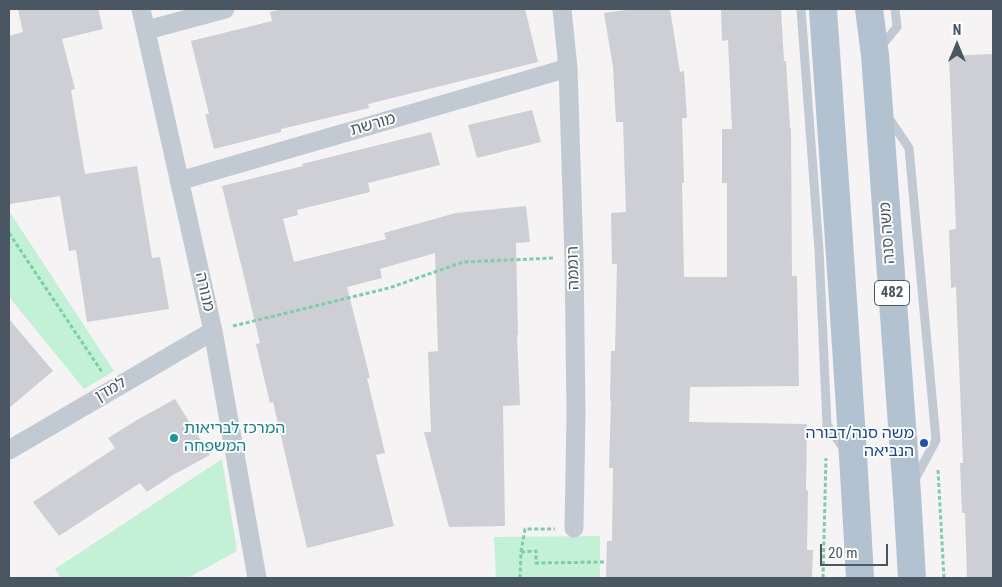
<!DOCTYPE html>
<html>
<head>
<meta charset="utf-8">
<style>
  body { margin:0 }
  #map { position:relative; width:1002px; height:587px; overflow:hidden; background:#f5f3f3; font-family:"Roboto Condensed",sans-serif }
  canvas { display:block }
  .frame { position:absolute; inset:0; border:10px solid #4a5661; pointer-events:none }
  .north { position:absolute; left:932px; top:20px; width:50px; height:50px; -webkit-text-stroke:4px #fff; paint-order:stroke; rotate:0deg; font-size:14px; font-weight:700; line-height:20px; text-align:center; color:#4a5661 }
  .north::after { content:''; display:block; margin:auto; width:18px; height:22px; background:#4a5661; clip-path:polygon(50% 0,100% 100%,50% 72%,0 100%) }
  .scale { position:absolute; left:820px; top:544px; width:68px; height:22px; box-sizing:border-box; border:2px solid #4a5661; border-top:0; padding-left:6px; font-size:15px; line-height:18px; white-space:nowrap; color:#4a5661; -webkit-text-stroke:4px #fff; paint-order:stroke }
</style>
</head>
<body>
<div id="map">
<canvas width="1002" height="587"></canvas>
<div class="frame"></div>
<div class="north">N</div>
<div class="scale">20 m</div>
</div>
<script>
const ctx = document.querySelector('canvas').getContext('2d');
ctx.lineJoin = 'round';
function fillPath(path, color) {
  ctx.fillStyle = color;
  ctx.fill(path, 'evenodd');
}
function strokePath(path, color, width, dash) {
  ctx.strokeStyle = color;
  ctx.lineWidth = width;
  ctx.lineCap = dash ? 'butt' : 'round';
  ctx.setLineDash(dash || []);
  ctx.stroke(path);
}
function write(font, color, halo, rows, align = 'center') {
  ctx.font = font + ' "Roboto Condensed","Noto Sans Hebrew",sans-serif';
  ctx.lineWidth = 4;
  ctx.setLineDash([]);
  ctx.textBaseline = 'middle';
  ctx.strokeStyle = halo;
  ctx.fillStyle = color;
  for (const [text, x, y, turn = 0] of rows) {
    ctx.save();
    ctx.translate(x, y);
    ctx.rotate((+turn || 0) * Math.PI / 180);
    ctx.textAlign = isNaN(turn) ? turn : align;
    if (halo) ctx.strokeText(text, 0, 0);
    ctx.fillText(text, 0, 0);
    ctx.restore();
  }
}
fillPath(new Path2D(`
  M 9,211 L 114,371 L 84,389 L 10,298 L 9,299 Z
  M 222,459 L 237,551 L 188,578 L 61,578 L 55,569 Z
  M 600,536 L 600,578 L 496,578 L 494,537 Z`), '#c3f1d5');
fillPath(new Path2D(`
  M 18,9 L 98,9 L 103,29 L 62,39 L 75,89 L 71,90 L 85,174 L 137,166 L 152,258 L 160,257 L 169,309 L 87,322 L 76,250 L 69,251 L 60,196 L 10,204 L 9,194 L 9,36 L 23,32 Z
  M 282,9 L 525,9 L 538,62 L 368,104 L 369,108 L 281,129 L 281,132 L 214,149 L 205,114 L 209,114 L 191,41 L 272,21 L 270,12 Z
  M 633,9 L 670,9 L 680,72 L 684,71 L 687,118 L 682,118 L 684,183 L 682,183 L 684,277 L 727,277 L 727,183 L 722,183 L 722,129 L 732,129 L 728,40 L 722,41 L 721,9 L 781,9 L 784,61 L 786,61 L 790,128 L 791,128 L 792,276 L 797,276 L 799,386 L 690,387 L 689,422 L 807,424 L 806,490 L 808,491 L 807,550 L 813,550 L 812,578 L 606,578 L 607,541 L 612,541 L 613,468 L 609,468 L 611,401 L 610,401 L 611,351 L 615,351 L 617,264 L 612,264 L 611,213 L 626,212 L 623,122 L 616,122 L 613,67 L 604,13 Z
  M 993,54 L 993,578 L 967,578 L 965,513 L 962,513 L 960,463 L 963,463 L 956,287 L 951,288 L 949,230 L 956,229 L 949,56 Z
  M 532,110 L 541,142 L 477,158 L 468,125 Z
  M 431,132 L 440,165 L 368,183 L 370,192 L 297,210 L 298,215 L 283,219 L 294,262 L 386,239 L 384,233 L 456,213 L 526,206 L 530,242 L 516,243 L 518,335 L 517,335 L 520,405 L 503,406 L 505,526 L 449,527 L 424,432 L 431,432 L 428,352 L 438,351 L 435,253 L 380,269 L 382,278 L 347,287 L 370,378 L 367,378 L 385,453 L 376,455 L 394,526 L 307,548 L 273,402 L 270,403 L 256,344 L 260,343 L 222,186 L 303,166 L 302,164 Z
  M 9,319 L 53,371 L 9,408 Z
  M 175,399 L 210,455 L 173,475 L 147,492 L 140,483 L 59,536 L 33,502 L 115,448 L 108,438 L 137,420 Z`), '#cdcfd5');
strokePath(new Path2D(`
  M 9,233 L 102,372
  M 233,326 L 389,288 L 463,262 L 555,258
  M 938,470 L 944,578
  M 521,552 L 536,551 L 536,563 L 604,562
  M 520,578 L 521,552 L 525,529 L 555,529
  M 823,578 L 826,458`), '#7ad0a6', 3, [4, 2.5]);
strokePath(new Path2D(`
  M 801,9 L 819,250 L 827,425 L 844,449
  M 879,49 L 897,27 L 895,9
  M 888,117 L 909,148 L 936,440 L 914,481`), '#c1cad2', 9);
strokePath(new Path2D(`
  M 141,9 L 213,331 L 257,578
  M 562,9 L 568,68 L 574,258 L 576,413 L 574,528
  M 147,30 L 225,9
  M 179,181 L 568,68
  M 9,450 L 213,331`), '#c1cad2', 19);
strokePath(new Path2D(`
  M 823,9 C 836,199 850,388 860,578
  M 869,9 L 875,55 L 907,494 L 912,578`), '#b3c2d1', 28);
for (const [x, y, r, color] of [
  [174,438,5,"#0f9aa8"],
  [924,443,5,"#1a4fb4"]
]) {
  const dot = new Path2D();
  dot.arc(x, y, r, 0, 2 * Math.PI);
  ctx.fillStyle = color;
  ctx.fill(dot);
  strokePath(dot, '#fff', 2);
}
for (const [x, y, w] of [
  [892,293,35]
]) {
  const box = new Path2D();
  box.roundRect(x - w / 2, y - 12.5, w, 25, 4);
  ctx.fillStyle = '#fff';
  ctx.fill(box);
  strokePath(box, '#4a5661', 1);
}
write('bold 15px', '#4a5661', null, [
  ["482",892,293]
]);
write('16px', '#4a5661', '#fff', [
  ["מורשת",373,125,-16],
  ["משה סנה",888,233,-94],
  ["רוממה",574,268,-91],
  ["מנורה",204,292,77],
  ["למדן",111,390,-30]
]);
write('16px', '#0d838f', '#fff', [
  ["המרכז לבריאות",184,429],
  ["המשפחה",184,447]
], 'left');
write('16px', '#164399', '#fff', [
  ["משה סנה/דבורה",914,434],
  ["הנביאה",914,452]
], 'right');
</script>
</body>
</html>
